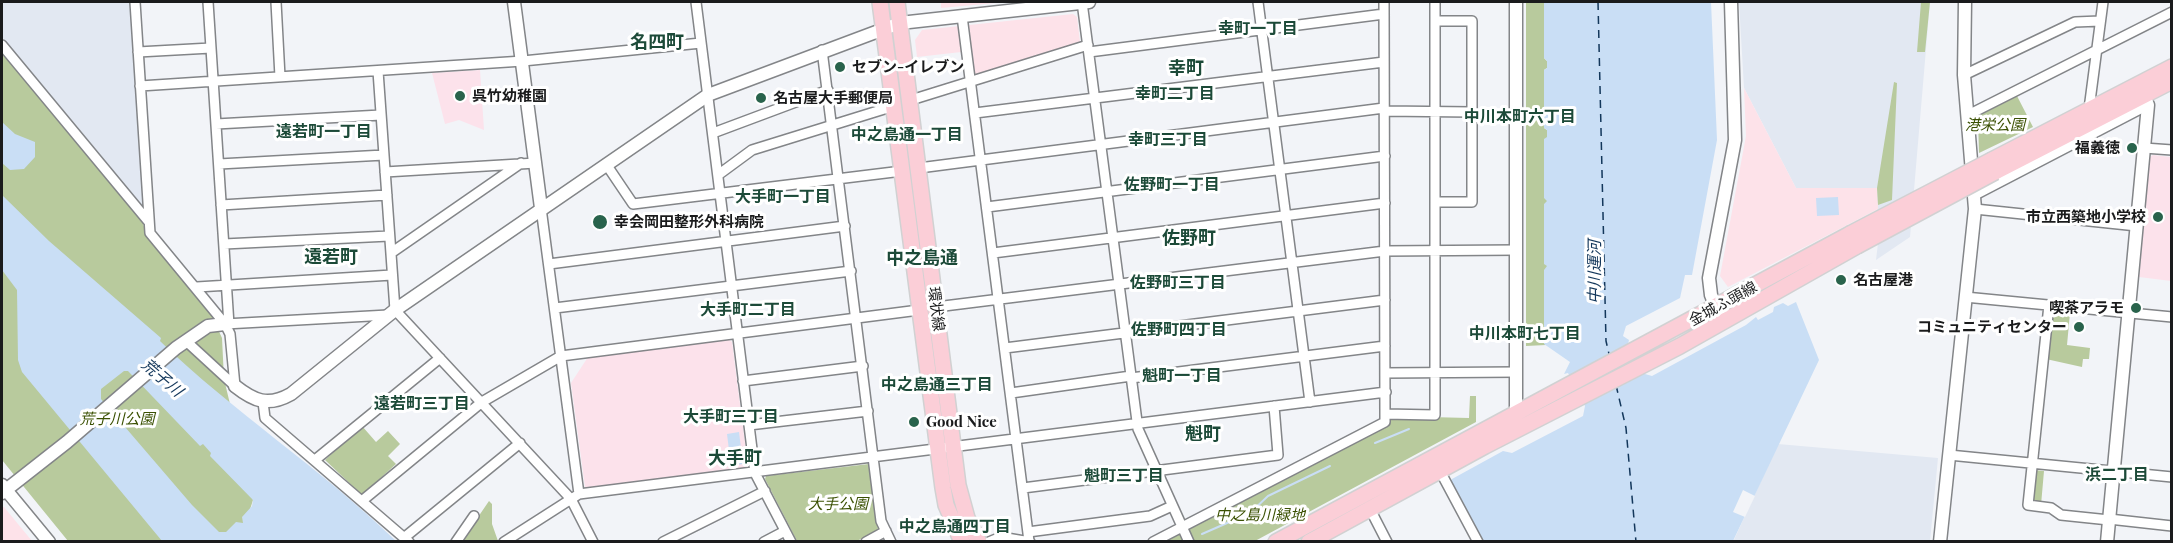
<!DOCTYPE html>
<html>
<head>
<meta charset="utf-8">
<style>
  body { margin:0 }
  #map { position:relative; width:2173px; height:543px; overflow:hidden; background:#f2f4f8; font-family:"Playfair Display",serif }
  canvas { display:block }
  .frame { position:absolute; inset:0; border:3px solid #1a1b1c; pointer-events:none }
</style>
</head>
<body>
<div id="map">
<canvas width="2173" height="543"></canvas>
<div class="frame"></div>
</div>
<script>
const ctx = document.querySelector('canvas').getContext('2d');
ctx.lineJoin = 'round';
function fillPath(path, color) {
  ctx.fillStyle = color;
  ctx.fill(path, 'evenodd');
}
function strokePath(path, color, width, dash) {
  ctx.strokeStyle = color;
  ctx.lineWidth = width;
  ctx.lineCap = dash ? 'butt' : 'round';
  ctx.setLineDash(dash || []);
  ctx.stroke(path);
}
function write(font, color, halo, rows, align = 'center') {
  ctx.font = font + ' "Playfair Display","Noto Sans JP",serif';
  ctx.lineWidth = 6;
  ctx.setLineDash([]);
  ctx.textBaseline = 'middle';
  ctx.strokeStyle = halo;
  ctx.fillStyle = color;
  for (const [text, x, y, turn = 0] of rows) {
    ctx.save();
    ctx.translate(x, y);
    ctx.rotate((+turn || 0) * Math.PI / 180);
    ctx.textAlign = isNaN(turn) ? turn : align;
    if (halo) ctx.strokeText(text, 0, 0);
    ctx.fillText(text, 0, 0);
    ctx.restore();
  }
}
fillPath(new Path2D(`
  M 2,2 L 132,2 L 145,206 L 143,208 L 2,37 Z
  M 1739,2 L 1930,2 L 1910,237 L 1876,260 L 1878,243 L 1877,188 L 1796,188 L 1744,88 Z
  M 1778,444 L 1938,458 L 1930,541 L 1733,542 Z`), '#e2e8f2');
fillPath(new Path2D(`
  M 941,2 L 1006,2 L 941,8 Z
  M 1073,14 L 1077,17 L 1080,42 L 974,76 L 970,51 L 917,57 L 915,40 L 922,30 Z
  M 1744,88 L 1796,188 L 1877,188 L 1878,209 L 1728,287 L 1720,276 L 1746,136 Z
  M 2,507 L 4,507 L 32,541 L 2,541 Z`), '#fde2e9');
fillPath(new Path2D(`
  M 480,70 L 484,130 L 459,120 L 445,124 L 432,73 Z
  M 2153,155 L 2171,157 L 2171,281 L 2139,277 L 2150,157 Z
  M 728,339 L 732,342 L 748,467 L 746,470 L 588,489 L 585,487 L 571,383 L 588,357 Z`), '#fce2eb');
fillPath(new Path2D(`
  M 1526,2 L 1544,2 L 1544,58 L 1547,61 L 1547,68 L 1544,70 L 1544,128 L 1547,130 L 1547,331 L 1544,334 L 1544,343 L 1546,345 L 1526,346 Z
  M 1921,2 L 1930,2 L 1925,52 L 1917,52 Z
  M 2,49 L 142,219 L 147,238 L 210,312 L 222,338 L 224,379 L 253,500 L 240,541 L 68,541 L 2,460 Z
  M 1894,82 L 1897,83 L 1892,200 L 1878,205 L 1877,188 Z
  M 2017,96 L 2033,127 L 1979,153 L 1978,119 L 1981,113 Z
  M 2051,311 L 2070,313 L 2067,345 L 2090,348 L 2089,359 L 2083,359 L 2082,367 L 2046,359 Z
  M 1470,396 L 1476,396 L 1476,422 L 1255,541 L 1161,542 L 1389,426 L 1389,416 L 1469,418 Z
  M 362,426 L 376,442 L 388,431 L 400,444 L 388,456 L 396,464 L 362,495 L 325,460 Z
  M 869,464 L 872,466 L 878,530 L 857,541 L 797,541 L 765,479 L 766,476 Z
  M 2034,470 L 2044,471 L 2041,505 L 2031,502 Z
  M 489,501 L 492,504 L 492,524 L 498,541 L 461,542 Z`), '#b8ca9d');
fillPath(new Path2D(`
  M 1544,2 L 1711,2 L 1717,140 L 1692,275 L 1685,275 L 1680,298 L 1626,326 L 1623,336 L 1629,340 L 1628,344 L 1645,374 L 1652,376 L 1746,325 L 1756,317 L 1758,320 L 1773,312 L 1774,307 L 1783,303 L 1788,306 L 1796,302 L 1819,360 L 1733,541 L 1483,541 L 1451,483 L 1452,479 L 1503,451 L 1512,453 L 1583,416 L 1585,406 L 1568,373 L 1564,374 L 1570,362 L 1544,344 L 1544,334 L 1547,331 L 1544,328 L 1544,270 L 1547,266 L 1544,264 L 1544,204 L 1547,201 L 1544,198 L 1544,139 L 1547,137 L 1547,130 L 1544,128 L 1544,70 L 1547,68 L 1547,61 L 1544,58 Z
  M 2,122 L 15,134 L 35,142 L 35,157 L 24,169 L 10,170 L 2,163 Z
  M 2,195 L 49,241 L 161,338 L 160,341 C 233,412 322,469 396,541 L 162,541 L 22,372 L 18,360 L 17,290 L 2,270 ZM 124,371 L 128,371 L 200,446 L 203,444 L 211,453 L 210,456 L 253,500 L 252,506 L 242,517 L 243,523 L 236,522 L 226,532 L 219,532 L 192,505 L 101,399 L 101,389 Z
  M 1838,197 L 1839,215 L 1817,216 L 1816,198 Z
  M 739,432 L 743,464 L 731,466 L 727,434 Z`), '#c9def5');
fillPath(new Path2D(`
  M 1743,490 L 1755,496 L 1745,517 L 1733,512 Z`), '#f2f4f8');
strokePath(new Path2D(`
  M 1375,443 L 1409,429
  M 1202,534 L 1250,513 L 1268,496 L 1330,466`), '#c9def5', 2);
strokePath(new Path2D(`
  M 1598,2 L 1606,341 L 1609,354
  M 1616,385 L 1626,428 L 1636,542`), '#13375b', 1.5, [8, 6]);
const minor = new Path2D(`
  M 135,2 L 150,233 L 225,324 L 230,334 L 235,386
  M 208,2 L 229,325
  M 276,2 L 280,77
  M 696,2 L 755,473 L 791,542
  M 1082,2 L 1138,429 L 1189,542
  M 1258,2 L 1310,402
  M 962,16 L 1029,541
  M 1435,21 L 1472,21 L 1472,202 L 1435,202
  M 2,45 L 148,221
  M 822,50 L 881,521 L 891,542
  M 138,52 L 211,48
  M 1089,52 L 1384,14
  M 378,71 L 395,310 L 571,499 L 593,542
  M 1964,75 L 2075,22 L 2100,21
  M 140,86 L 523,61 L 701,43
  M 911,100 L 1088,45
  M 2089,109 L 2103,2
  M 1384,111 L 1472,112
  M 975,113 L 1384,62
  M 1968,115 L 2172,12
  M 216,124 L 381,115
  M 713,133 L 828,90
  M 2144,148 L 2172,150
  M 219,164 L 384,155
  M 606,164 L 633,204 L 902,171
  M 919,168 L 1384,108
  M 385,172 L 536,163
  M 718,175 L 752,150 L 894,106
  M 1975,195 L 2148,105
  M 221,205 L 387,195
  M 987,207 L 1385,156
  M 1975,209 L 2137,226
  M 224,244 L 389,236
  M 391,253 L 521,163
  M 993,253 L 1385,203
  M 549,264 L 845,226
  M 197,287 L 392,275
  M 1965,297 L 2172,317
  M 2049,305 L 2028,505 L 2051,508 L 2061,515 L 2109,520
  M 936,307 L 1385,251 L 1517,250
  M 555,308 L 851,271
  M 225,324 L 388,315
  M 186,341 L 235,386
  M 1005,348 L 1385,300
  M 1385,373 L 1517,372
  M 1131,378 L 1385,346
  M 743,381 L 863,366
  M 1011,393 L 1131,376
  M 263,402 L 265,418 L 409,542
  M 1385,414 L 1435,415 L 1435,2
  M 749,425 L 868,411
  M 1949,455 L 2172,477
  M 315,460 L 440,358
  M 1440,471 L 1478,542
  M 1023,488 L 1278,455 L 1274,406
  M 579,494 L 1386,392
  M 363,500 L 482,402 L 561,356 L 919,310
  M 1370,509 L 1387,542
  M 2109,519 L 2172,526
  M 1028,532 L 1150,516 L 1172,506
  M 405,537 L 520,443
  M 456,542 L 474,516
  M 504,542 L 579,494 L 541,208
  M 663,542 L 765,491
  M 764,542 L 785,531
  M 866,542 L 886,531
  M 989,542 L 1001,537 L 1030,542
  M 1153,542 L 1385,422 L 1384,2`);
const tertiary = new Path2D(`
  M 514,2 L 541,208
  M 1516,2 L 1516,420
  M 1719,315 L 1711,295 L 1709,278 L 1735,140 L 1731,2
  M 235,386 C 254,401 268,407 291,394 L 395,310 L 708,95 L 900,23 L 1089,2
  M 2,485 L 49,542
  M 2,493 L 67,442 L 176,348 L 208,326 L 225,324
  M 1940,542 L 1975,209 L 1964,75 L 1965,2
  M 2107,542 L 2148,105 L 2143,94`);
const primary = new Path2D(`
  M 880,2 L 943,488 L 946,505 L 962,542
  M 897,2 L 958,485 L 967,518 L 979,542
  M 1992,160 L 2172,67
  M 1995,172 L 2172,81
  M 1276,542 L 1850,234
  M 1309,542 L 1485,446 L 1680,346 L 1857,246`);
strokePath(minor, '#838588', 12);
strokePath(tertiary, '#838588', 15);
strokePath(primary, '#d1d1d2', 18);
strokePath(minor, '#fff', 9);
strokePath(tertiary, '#fff', 12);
strokePath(primary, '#fbced7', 15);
const primaryBridge = new Path2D(`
  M 1850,234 L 1992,160
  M 1857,246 L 1995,172`);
strokePath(primaryBridge, '#d1d1d2', 18, []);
strokePath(primaryBridge, '#fbced7', 15);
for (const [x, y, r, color] of [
  [840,67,6,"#29634c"],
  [460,96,6,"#29634c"],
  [761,98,6,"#29634c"],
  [2132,148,6,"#29634c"],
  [2158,217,6,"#29634c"],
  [600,222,8,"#29634c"],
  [1841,280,6,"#29634c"],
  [2136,308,6,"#29634c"],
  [2079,327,6,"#29634c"],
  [914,422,6,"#29634c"]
]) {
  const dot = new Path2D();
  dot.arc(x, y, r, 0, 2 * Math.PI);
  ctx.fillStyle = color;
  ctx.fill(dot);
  strokePath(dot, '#fff', 2);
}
write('bold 15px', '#1a1b1c', '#fff', [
  ["セブン-イレブン",852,67],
  ["呉竹幼稚園",472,96],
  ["名古屋大手郵便局",773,98],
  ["福義徳",2120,148,"right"],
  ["市立西築地小学校",2146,217,"right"],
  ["幸会岡田整形外科病院",614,222],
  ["名古屋港",1853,280],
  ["喫茶アラモ",2124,308,"right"],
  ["コミュニティセンター",2067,327,"right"],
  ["Good Nice",926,422]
], 'left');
write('italic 15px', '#3b5103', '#fff', [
  ["港栄公園",1995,125],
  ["荒子川公園",117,419],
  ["大手公園",838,504],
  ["中之島川緑地",1260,515]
]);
write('15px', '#1a1b1c', '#fff', [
  ["金城ふ頭線",1723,304,-29],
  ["環状線",936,309,83]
]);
write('bold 16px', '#1c4a38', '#fff', [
  ["幸町一丁目",1258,29],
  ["幸町二丁目",1175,94],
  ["中川本町六丁目",1520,117],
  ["遠若町一丁目",324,132],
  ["中之島通一丁目",907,135],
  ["幸町三丁目",1168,140],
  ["佐野町一丁目",1172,185],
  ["大手町一丁目",783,197],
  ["佐野町三丁目",1178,283],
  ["大手町二丁目",748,310],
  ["佐野町四丁目",1179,330],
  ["中川本町七丁目",1525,334],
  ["魁町一丁目",1182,376],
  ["中之島通三丁目",937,385],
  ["遠若町三丁目",422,404],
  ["大手町三丁目",731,417],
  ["浜二丁目",2117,475],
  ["魁町三丁目",1124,476],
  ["中之島通四丁目",955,527]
]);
write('italic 16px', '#13375b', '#fff', [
  ["中川運河",1595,272,-90],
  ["荒子川",162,378,41]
]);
write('bold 18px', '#1c4a38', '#fff', [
  ["名四町",657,42],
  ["幸町",1186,68],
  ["佐野町",1189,238],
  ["遠若町",331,257],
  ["中之島通",922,258],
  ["魁町",1203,434],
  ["大手町",735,458]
]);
</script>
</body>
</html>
